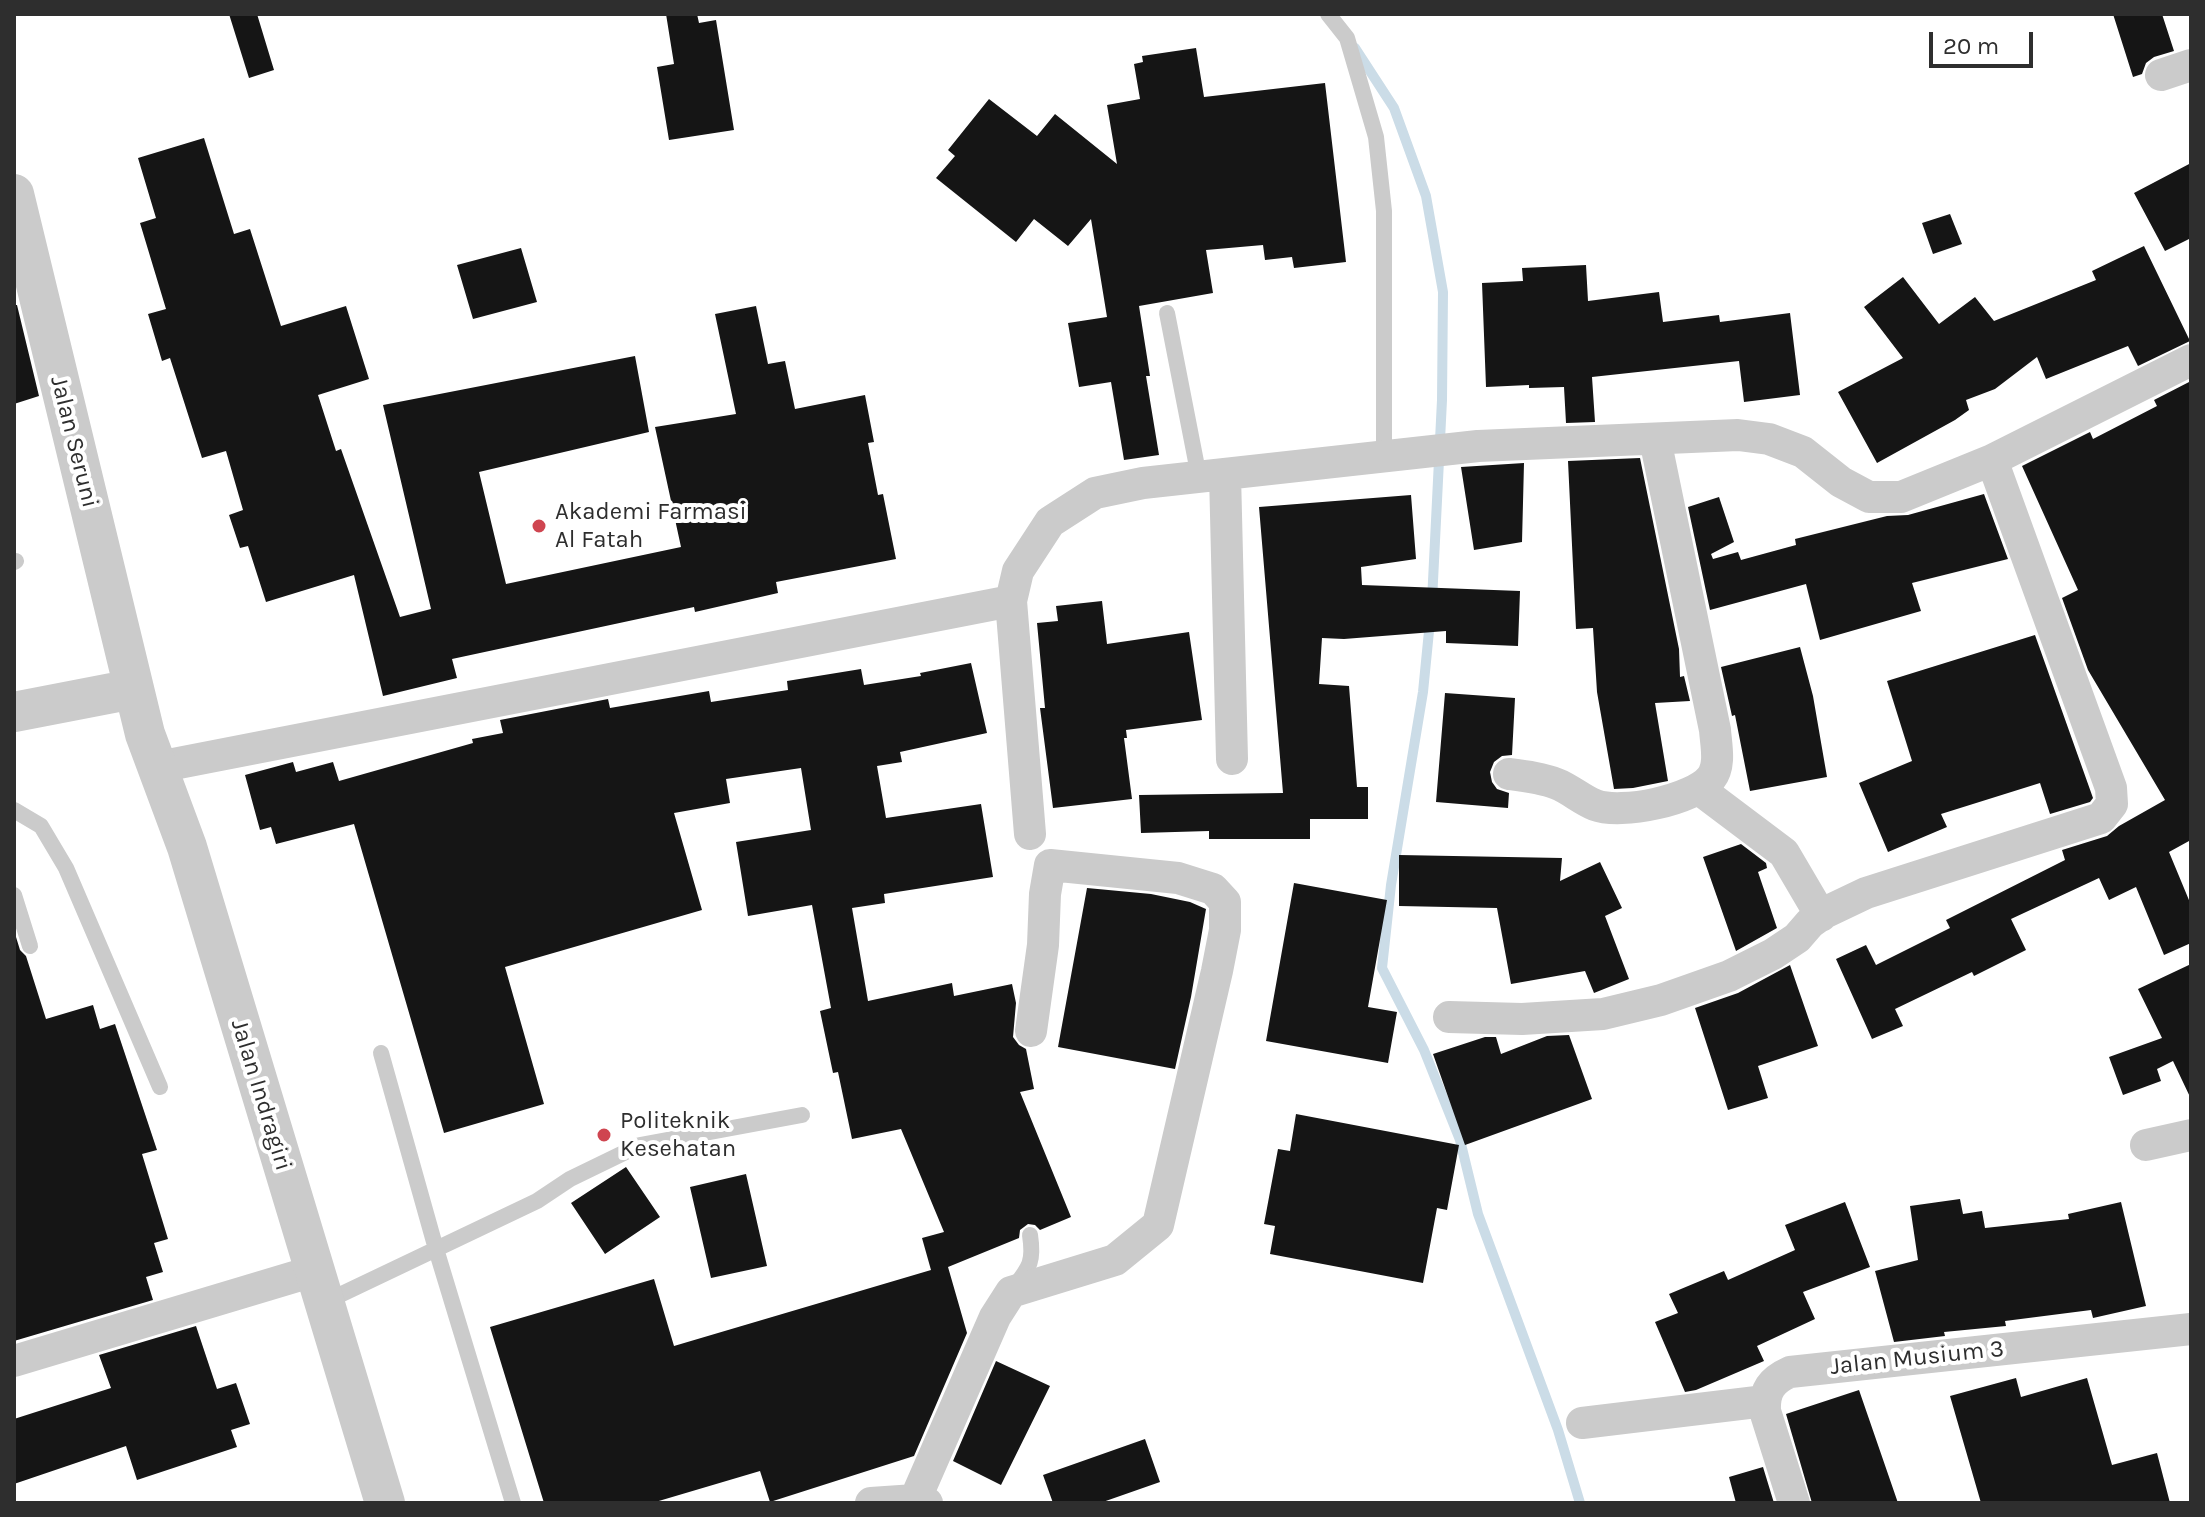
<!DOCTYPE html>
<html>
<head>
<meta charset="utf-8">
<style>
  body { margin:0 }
  #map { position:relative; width:2205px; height:1517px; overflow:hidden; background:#fff; font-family:Karla,sans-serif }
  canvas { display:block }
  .frame { position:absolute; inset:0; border:16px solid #2e2e2e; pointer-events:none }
  .scale { position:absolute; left:1929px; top:32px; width:104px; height:36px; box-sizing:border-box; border:4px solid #2e2e2e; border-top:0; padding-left:10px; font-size:24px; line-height:28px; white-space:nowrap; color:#2e2e2e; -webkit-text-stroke:6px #fff; paint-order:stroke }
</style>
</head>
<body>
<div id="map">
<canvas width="2205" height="1517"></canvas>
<div class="frame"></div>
<div class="scale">20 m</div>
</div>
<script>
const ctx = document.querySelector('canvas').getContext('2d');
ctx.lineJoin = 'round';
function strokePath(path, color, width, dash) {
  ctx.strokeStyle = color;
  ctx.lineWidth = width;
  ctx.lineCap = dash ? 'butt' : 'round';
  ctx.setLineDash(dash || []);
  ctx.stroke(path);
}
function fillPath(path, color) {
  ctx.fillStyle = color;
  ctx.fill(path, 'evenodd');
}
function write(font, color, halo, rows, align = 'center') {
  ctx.font = font + ' Karla,sans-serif';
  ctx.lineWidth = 8;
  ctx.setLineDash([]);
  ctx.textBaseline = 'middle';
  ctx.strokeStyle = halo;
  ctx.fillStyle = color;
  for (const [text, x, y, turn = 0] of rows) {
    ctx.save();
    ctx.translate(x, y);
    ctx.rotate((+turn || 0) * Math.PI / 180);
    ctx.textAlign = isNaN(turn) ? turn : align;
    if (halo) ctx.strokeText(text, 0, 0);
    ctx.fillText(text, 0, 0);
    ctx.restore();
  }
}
strokePath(new Path2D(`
  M 1355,48 L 1394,108 L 1426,196 L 1443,292 L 1442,400 L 1432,601
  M 1430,621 L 1423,692 L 1391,885 L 1382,968 L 1424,1050 L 1460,1140 L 1478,1214 L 1558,1430 L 1580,1503`), '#cbdce7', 10);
fillPath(new Path2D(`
  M 229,14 L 257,14 L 274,70 L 249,78 Z
  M 666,14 L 697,14 L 699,23 L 716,20 L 734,130 L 669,140 L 657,67 L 674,64 Z
  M 2113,14 L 2162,14 L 2174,51 L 2154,57 L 2146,63 L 2142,74 L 2133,77 Z
  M 1196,48 L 1204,97 L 1325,83 L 1346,262 L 1294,268 L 1292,257 L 1265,260 L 1263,245 L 1206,250 L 1213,293 L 1139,306 L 1150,376 L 1146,376 L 1159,455 L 1124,460 L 1111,382 L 1079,387 L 1068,323 L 1107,317 L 1091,219 L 1068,246 L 1034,219 L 1016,242 L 936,178 L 955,156 L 948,150 L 989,99 L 1037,136 L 1055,114 L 1117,164 L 1107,105 L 1140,99 L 1134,64 L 1143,62 L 1142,56 Z
  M 204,138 L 234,234 L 250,229 L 281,326 L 346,306 L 369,379 L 318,395 L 336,451 L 341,449 L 400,617 L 431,609 L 383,405 L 635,356 L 649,432 L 479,472 L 506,584 L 681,547 L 655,427 L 736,414 L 715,314 L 756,306 L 768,364 L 785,361 L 795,409 L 865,395 L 874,442 L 868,443 L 878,495 L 883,494 L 896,559 L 776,582 L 778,593 L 695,612 L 694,607 L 452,659 L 457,678 L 383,696 L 354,575 L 266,602 L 248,546 L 240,548 L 229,515 L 243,510 L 226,451 L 202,458 L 170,358 L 162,361 L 148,314 L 166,309 L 140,223 L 156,218 L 138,158 Z
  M 2191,163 L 2191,238 L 2165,251 L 2134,193 Z
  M 1950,214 L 1962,244 L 1933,254 L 1922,223 Z
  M 2144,246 L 2190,341 L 2138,366 L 2128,346 L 2046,379 L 2037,357 L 1995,389 L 1966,400 L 1969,410 L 1955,420 L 1877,463 L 1838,392 L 1903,358 L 1864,307 L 1903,277 L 1939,324 L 1975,297 L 1994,321 L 2096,280 L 2092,271 Z
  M 521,248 L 537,302 L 473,319 L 457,265 Z
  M 1586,265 L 1588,301 L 1659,292 L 1663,322 L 1719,315 L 1720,322 L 1790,313 L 1800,395 L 1744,402 L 1739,361 L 1592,377 L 1595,422 L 1566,423 L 1564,387 L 1529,388 L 1529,385 L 1486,387 L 1482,283 L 1523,281 L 1522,268 Z
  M 14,305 L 17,305 L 39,396 L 14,404 Z
  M 2191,381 L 2191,844 L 2189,841 L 2169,852 L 2191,905 L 2191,943 L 2164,955 L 2136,887 L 2109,900 L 2099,878 L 2011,919 L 2026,950 L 1974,976 L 1972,972 L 1895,1009 L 1903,1026 L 1872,1039 L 1836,959 L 1866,945 L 1876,965 L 1950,928 L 1946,920 L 2065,860 L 2062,850 L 2107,836 L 2119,826 L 2165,800 L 2088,670 L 2062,598 L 2078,590 L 2022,466 L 2090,432 L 2093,439 L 2157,406 L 2154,400 Z
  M 1640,458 L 1679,649 L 1680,677 L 1684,676 L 1690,701 L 1655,703 L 1668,781 L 1633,788 L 1614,789 L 1597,692 L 1593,628 L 1576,629 L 1568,461 Z
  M 1524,463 L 1522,542 L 1474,550 L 1461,467 Z
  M 1984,494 L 2008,559 L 1912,583 L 1921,611 L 1820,640 L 1806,584 L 1710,610 L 1688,507 L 1719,497 L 1734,542 L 1711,554 L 1713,559 L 1738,552 L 1741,560 L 1796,545 L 1795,539 L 1887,516 L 1908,515 Z
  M 1411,495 L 1416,559 L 1361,567 L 1362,585 L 1520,591 L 1518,646 L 1446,643 L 1446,631 L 1344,639 L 1322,638 L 1319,684 L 1349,686 L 1357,787 L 1368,787 L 1368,819 L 1310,819 L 1310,839 L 1209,839 L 1209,831 L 1141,833 L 1139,795 L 1283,793 L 1259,507 Z
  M 1102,601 L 1107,644 L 1189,632 L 1202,720 L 1126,730 L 1127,738 L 1124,738 L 1132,799 L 1053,808 L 1040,708 L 1045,708 L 1037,623 L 1058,621 L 1056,606 Z
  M 2035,635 L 2093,798 L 2090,802 L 2050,814 L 2040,783 L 1941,814 L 1947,827 L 1888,852 L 1859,783 L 1912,761 L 1887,681 Z
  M 1800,647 L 1813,696 L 1827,777 L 1750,791 L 1735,715 L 1732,716 L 1721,667 Z
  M 971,663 L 987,733 L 900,752 L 902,762 L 877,766 L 886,818 L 981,804 L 993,877 L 884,894 L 885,903 L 852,908 L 868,1001 L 952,983 L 954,996 L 1012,984 L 1016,1003 L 1013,1037 L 1019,1045 L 1026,1049 L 1034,1089 L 1020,1092 L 1071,1217 L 1040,1230 L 1035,1225 L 1028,1224 L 1020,1230 L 1019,1238 L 948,1267 L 967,1333 L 914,1456 L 770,1502 L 760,1471 L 652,1503 L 544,1503 L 490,1327 L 654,1279 L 674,1346 L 931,1270 L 922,1238 L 944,1232 L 901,1129 L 852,1139 L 838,1072 L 833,1073 L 820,1011 L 831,1008 L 812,905 L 748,916 L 736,842 L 811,830 L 801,768 L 726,779 L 730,803 L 674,813 L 702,910 L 505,967 L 544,1104 L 444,1133 L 354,824 L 276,844 L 271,827 L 260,830 L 245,775 L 293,762 L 296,772 L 333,762 L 339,781 L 473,743 L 472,739 L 503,733 L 500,720 L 608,699 L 610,708 L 709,691 L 711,702 L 788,690 L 787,681 L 861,669 L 864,685 L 921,676 L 920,673 Z
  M 1445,693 L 1515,698 L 1512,755 L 1502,756 L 1494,762 L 1490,772 L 1492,782 L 1497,789 L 1509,793 L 1508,808 L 1436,802 Z
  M 1741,844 L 1766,863 L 1767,868 L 1758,872 L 1777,928 L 1736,951 L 1703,857 Z
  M 1399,855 L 1562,858 L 1560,881 L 1600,862 L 1622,908 L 1605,916 L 1629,979 L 1594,993 L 1585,971 L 1511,984 L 1497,908 L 1399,906 Z
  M 1294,883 L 1387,900 L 1368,1007 L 1397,1012 L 1388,1063 L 1266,1041 Z
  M 1087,888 L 1151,894 L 1190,902 L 1206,909 L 1191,997 L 1175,1069 L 1058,1047 Z
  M 16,937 L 20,950 L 26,956 L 46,1019 L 93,1005 L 100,1029 L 115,1024 L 157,1150 L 142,1154 L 168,1239 L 154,1243 L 163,1272 L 146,1277 L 153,1300 L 14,1341 Z
  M 2191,964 L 2191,1099 L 2173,1061 L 2157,1069 L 2161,1081 L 2123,1095 L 2109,1057 L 2162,1038 L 2138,989 Z
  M 1790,965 L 1818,1046 L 1758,1066 L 1768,1098 L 1728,1110 L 1695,1008 L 1738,993 Z
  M 1569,1035 L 1592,1099 L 1465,1145 L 1433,1054 L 1485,1037 L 1496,1037 L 1501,1054 L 1547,1036 Z
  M 1296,1114 L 1459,1145 L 1447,1210 L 1437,1208 L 1423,1283 L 1270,1254 L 1275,1226 L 1264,1224 L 1278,1149 L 1290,1151 Z
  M 626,1167 L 660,1217 L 605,1254 L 571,1203 Z
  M 746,1174 L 767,1266 L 711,1278 L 690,1187 Z
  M 1960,1199 L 1963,1214 L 1982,1211 L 1985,1228 L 2069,1219 L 2068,1214 L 2121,1202 L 2146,1306 L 2093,1318 L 2091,1310 L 2005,1321 L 2006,1326 L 1944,1332 L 1945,1336 L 1894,1342 L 1875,1271 L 1918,1260 L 1910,1206 Z
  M 1845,1202 L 1870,1267 L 1803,1292 L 1815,1319 L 1757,1346 L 1764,1361 L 1696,1390 L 1685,1392 L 1655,1322 L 1678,1313 L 1669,1294 L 1724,1271 L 1728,1280 L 1795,1250 L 1785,1225 Z
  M 196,1326 L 217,1389 L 236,1383 L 250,1424 L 231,1430 L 237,1447 L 137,1480 L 126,1446 L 14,1484 L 14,1419 L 111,1388 L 99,1355 Z
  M 996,1361 L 1050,1386 L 1001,1485 L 953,1461 Z
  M 2016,1378 L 2021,1397 L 2087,1378 L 2112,1465 L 2157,1453 L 2170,1503 L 1981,1503 L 1950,1396 Z
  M 1859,1390 L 1898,1503 L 1812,1503 L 1786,1414 Z
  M 1145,1439 L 1160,1482 L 1100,1503 L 1053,1503 L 1043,1475 Z
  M 1763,1467 L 1774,1503 L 1736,1503 L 1729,1477 Z`), '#151515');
strokePath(new Path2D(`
  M 1328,14 L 1347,38 L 1376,137 L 1384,211 L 1384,456
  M 1167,313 L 1199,477
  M 14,562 L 16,561
  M 14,810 L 41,826 L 66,868 L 160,1087
  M 14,895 L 30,946
  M 381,1053 L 436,1249 L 513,1503
  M 1014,1287 C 1030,1267 1034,1261 1030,1235
  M 325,1302 L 537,1201 L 570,1179 L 640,1145 L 802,1115`), '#cbcbcb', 16);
strokePath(new Path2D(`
  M 2161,75 L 2191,65
  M 1225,474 L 1232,759
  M 1011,601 L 1030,834
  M 158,767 L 1011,601 L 1018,571 L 1050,522 L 1095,493 L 1143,483 L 1478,446 L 1738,435 L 1769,439 L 1803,452 L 1841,482 L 1869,497 L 1901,497 L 1992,460 L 2191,360
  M 1509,774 C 1525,776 1542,778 1557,784 C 1570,789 1582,800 1595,805 C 1621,815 1694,800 1711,778 C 1721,765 1716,745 1715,730 L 1655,439
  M 1699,789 L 1784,853 L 1821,916
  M 1449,1017 L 1522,1019 L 1603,1014 L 1661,1000 L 1729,976 L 1773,954 L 1797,938 L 1810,923 L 1824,913 L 1866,893 L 2101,818 L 2112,804 L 2111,788 L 1992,460
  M 2146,1145 L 2191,1135
  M 14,1361 L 314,1271
  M 1582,1423 L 1765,1401
  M 915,1500 L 995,1317 L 1011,1292 L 1115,1260 L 1158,1225 L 1217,971 L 1225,930 L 1225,902 L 1213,889 L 1178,878 L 1050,865 L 1045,894 L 1043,945 L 1031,1031
  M 871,1503 L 915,1500 L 927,1503
  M 1794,1503 L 1765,1411 C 1764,1390 1772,1380 1790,1372 L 2191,1329`), '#cbcbcb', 32);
strokePath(new Path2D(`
  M 14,194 L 145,734 L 187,847 L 385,1503
  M 14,712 L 133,689`), '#cbcbcb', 40);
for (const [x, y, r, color] of [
  [539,526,8,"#cf4550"],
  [604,1135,8,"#cf4550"]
]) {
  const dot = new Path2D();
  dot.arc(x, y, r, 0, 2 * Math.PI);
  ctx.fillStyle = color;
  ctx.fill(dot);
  strokePath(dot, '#fff', 3);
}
write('24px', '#2e2e2e', '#fff', [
  ["Jalan Seruni",74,442,76],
  ["Jalan Indragiri",261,1095,73],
  ["Jalan Musium 3",1917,1358,-6]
]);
write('24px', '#2e2e2e', '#fff', [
  ["Akademi Farmasi",555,512],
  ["Al Fatah",555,540],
  ["Politeknik",620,1121],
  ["Kesehatan",620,1149]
], 'left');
</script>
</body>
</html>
